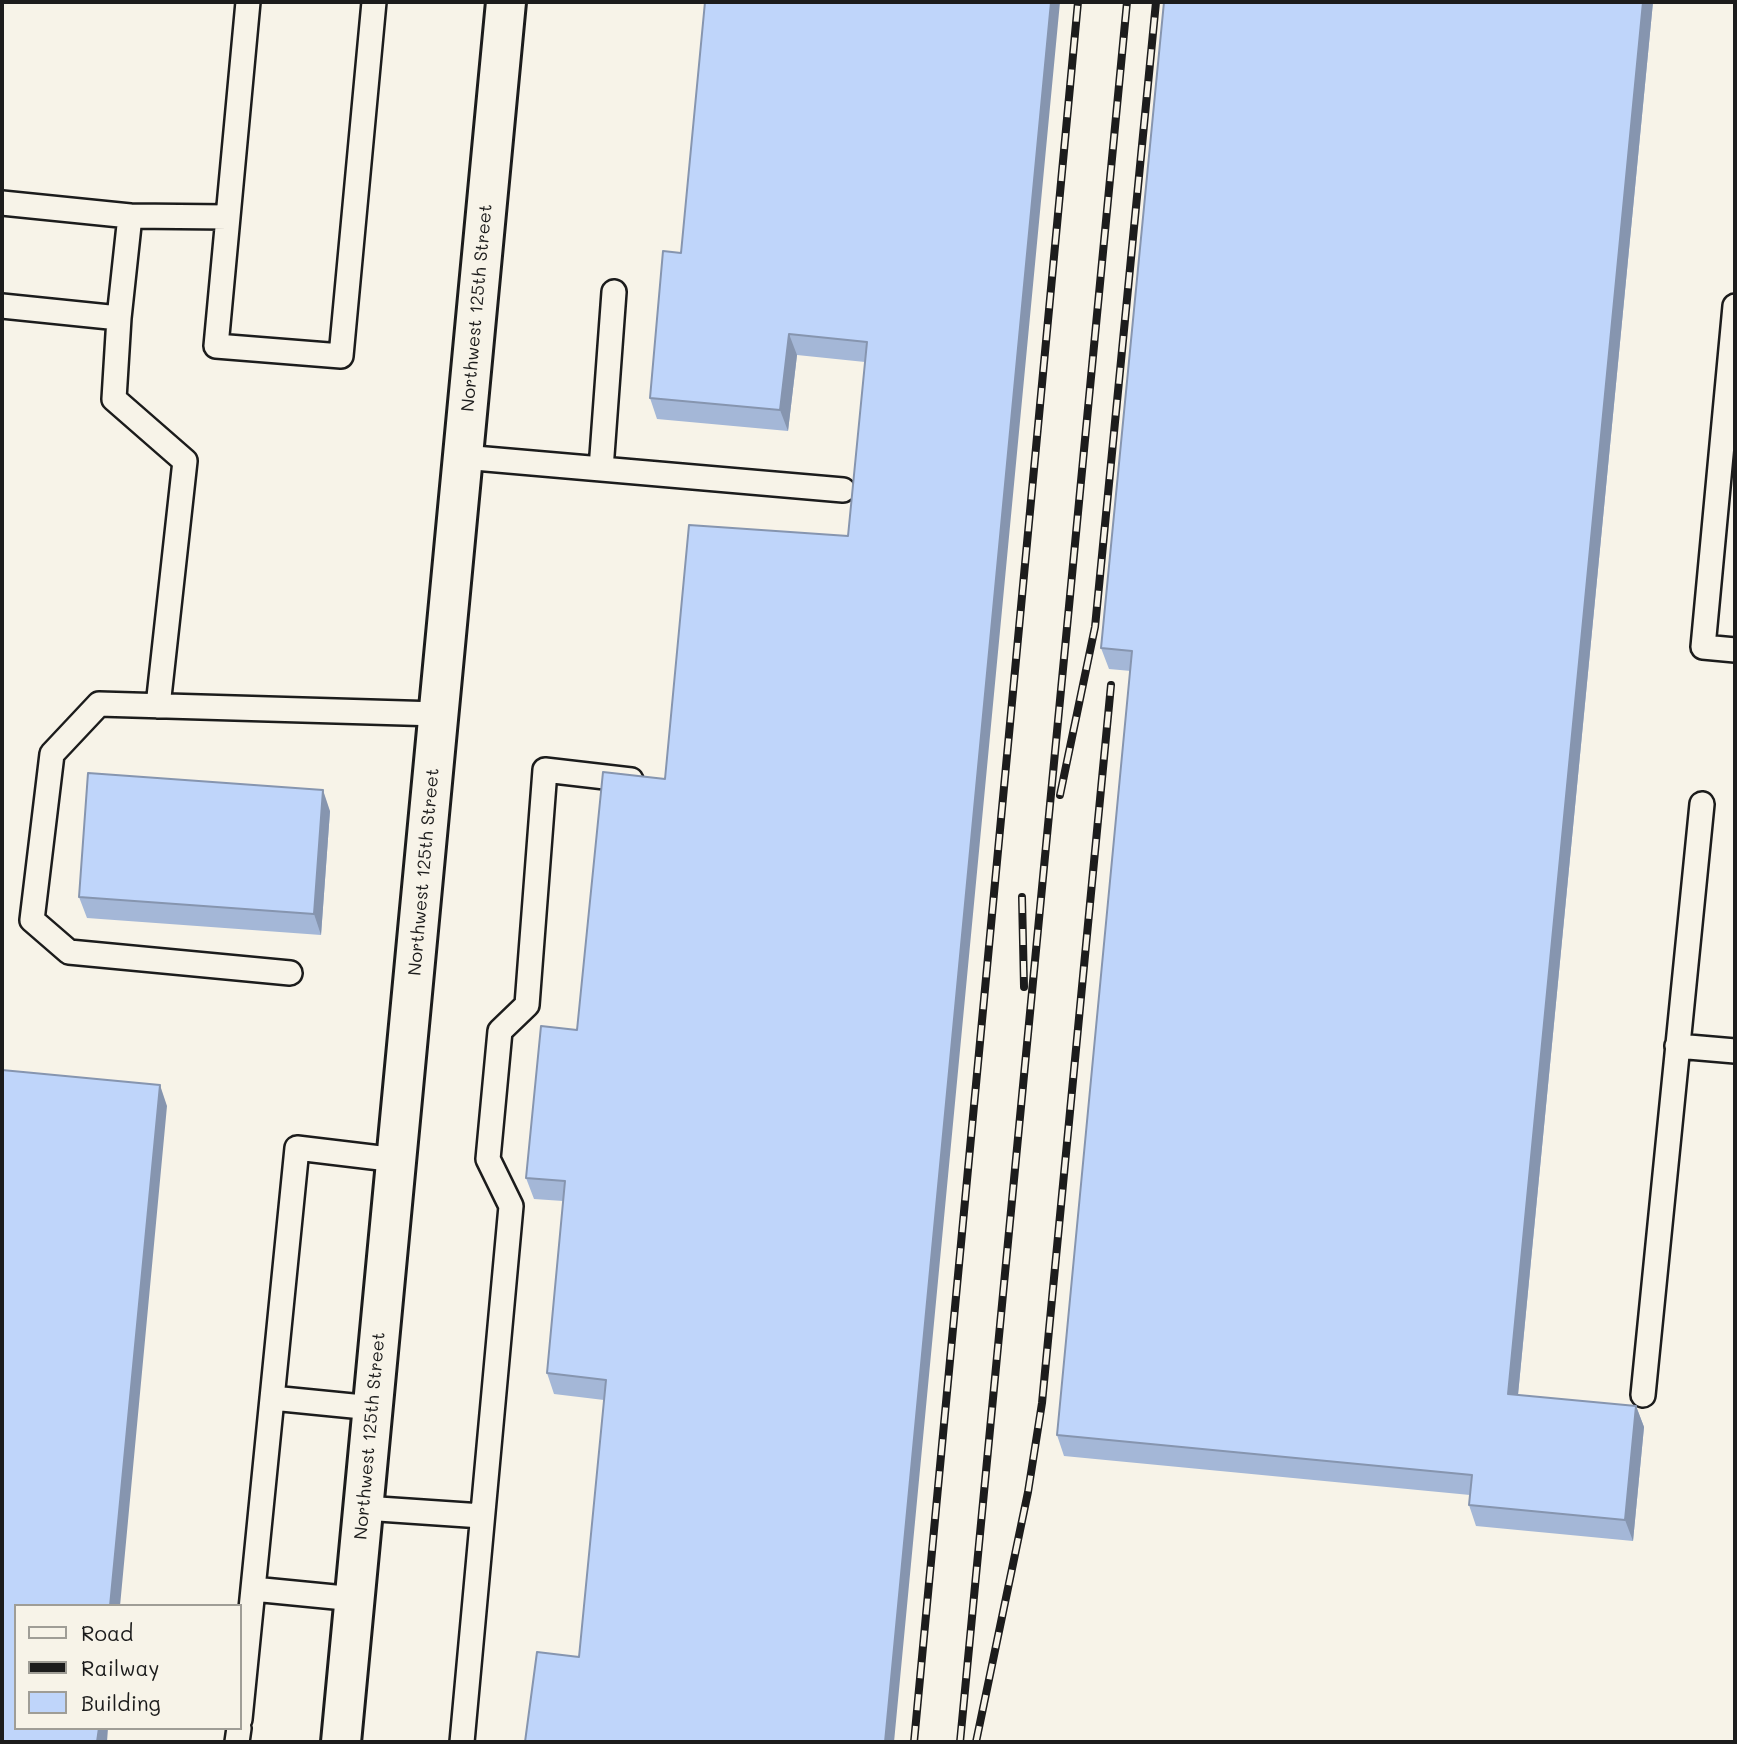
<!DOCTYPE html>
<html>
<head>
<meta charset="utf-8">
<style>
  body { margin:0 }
  #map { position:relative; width:1737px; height:1744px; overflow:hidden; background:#f7f3e8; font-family:Mali,sans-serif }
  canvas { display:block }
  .frame { position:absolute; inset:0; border:4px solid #1c1c1c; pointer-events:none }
  .legend { position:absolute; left:14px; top:1604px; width:228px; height:126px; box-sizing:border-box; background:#f7f3e8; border:2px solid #9f9d96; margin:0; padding:9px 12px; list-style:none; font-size:21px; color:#1c1c1c }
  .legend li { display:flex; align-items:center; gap:14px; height:35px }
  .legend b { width:35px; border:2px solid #9f9d96 }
</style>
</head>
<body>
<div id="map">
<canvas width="1737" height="1744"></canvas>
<div class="frame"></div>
<ul class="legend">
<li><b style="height:9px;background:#f7f3e8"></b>Road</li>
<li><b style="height:9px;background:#1c1c1c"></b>Railway</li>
<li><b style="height:19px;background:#bfd5fa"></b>Building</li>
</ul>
</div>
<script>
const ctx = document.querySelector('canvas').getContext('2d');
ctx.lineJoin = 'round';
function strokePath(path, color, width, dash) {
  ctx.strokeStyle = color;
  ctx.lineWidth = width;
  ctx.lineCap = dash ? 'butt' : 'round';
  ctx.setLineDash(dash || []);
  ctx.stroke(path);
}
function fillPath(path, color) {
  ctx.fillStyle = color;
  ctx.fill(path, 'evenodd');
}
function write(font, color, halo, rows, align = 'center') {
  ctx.font = font + ' Mali,sans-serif';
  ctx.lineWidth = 6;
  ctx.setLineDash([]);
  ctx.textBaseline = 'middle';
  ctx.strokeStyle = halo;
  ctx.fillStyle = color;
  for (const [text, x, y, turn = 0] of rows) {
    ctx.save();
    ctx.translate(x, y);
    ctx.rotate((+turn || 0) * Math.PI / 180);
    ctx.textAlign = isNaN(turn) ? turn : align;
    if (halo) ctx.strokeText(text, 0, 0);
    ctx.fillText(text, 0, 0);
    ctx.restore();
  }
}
const service = new Path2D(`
  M 248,2 L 216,346 L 341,356 L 374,2
  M 2,203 L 130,216 L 228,217
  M 2,306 L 119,318 L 130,216
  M 1735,306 L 1703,647 L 1735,650
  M 119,318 L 114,399 L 185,461 L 158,706
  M 463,457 L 843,490
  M 601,469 L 614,292
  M 290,973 L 69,952 L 32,920 L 52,754 L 99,704 L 438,714
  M 1677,1046 L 1735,1051
  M 1643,1395 L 1702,804
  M 272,1398 L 373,1408
  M 364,1508 L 482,1516
  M 253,1589 L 355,1599
  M 240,1719 L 297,1148 L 397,1160
  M 237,1742 L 239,1728
  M 462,1742 L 511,1206 L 488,1159 L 500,1031 L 527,1005 L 545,770 L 631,780`);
const minor = new Path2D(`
  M 341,1742 L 506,2`);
strokePath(service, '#1c1c1c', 28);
strokePath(minor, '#1c1c1c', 44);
strokePath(service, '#f7f3e8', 23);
strokePath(minor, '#f7f3e8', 38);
const rail = new Path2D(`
  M 1060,795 L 1095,627 L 1156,2
  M 1022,897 L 1024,987
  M 914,1742 L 1078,2
  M 960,1742 L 1127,2
  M 976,1742 L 1028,1492 L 1042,1403 L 1111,685`);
strokePath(rail, '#1c1c1c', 8);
strokePath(rail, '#f7f3e8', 5, [16]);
fillPath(new Path2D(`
  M 1060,2 L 579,1657 L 604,1400 L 554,1394 L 547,1373 L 563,1201 L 534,1199 L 526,1178 L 665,779 L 848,536 L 865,362 L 797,355 L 788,431 L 657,419 L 650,398 L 681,253 Z
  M 1653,2 L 1518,1395 L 1636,1406 L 1644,1427 L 1633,1541 L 1476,1526 L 1469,1505 L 1470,1495 L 1064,1456 L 1057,1435 L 1131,671 L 1109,669 L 1101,648 Z
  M 330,811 L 321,935 L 87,918 L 79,897 Z`), '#a4b7d7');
fillPath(new Path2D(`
  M 1051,2 L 1060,2 L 894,1742 L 885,1742 Z
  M 1643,2 L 1653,2 L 1516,1415 L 1508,1394 Z
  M 789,334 L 797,355 L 788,431 L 780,410 Z
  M 323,790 L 330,811 L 321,935 L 314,914 Z
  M 160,1085 L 167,1106 L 120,1606 L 110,1606 Z
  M 1636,1406 L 1644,1427 L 1633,1541 L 1625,1520 Z
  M 99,1728 L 108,1728 L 107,1742 L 97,1742 Z`), '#8695af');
const building = new Path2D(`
  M 705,2 L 1051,2 L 885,1742 L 525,1742 L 537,1652 L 579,1657 L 606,1380 L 547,1373 L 565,1181 L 526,1178 L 541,1026 L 577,1030 L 603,772 L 665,779 L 689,525 L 848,536 L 867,342 L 789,334 L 780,410 L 650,398 L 663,251 L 681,253 Z
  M 1164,2 L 1643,2 L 1508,1394 L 1636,1406 L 1625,1520 L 1469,1505 L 1472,1475 L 1057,1435 L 1132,651 L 1101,648 Z
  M 88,773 L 323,790 L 314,914 L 79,897 Z
  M 2,1070 L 160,1085 L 110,1606 L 16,1606 L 16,1728 L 99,1728 L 97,1742 L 2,1742 Z`);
fillPath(building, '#bfd5fa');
strokePath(building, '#8695af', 2);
write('18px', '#1c1c1c', '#f7f3e8', [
  ["Northwest 125th Street",477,308,-85],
  ["Northwest 125th Street",424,872,-85],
  ["Northwest 125th Street",370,1436,-85]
]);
</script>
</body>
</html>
